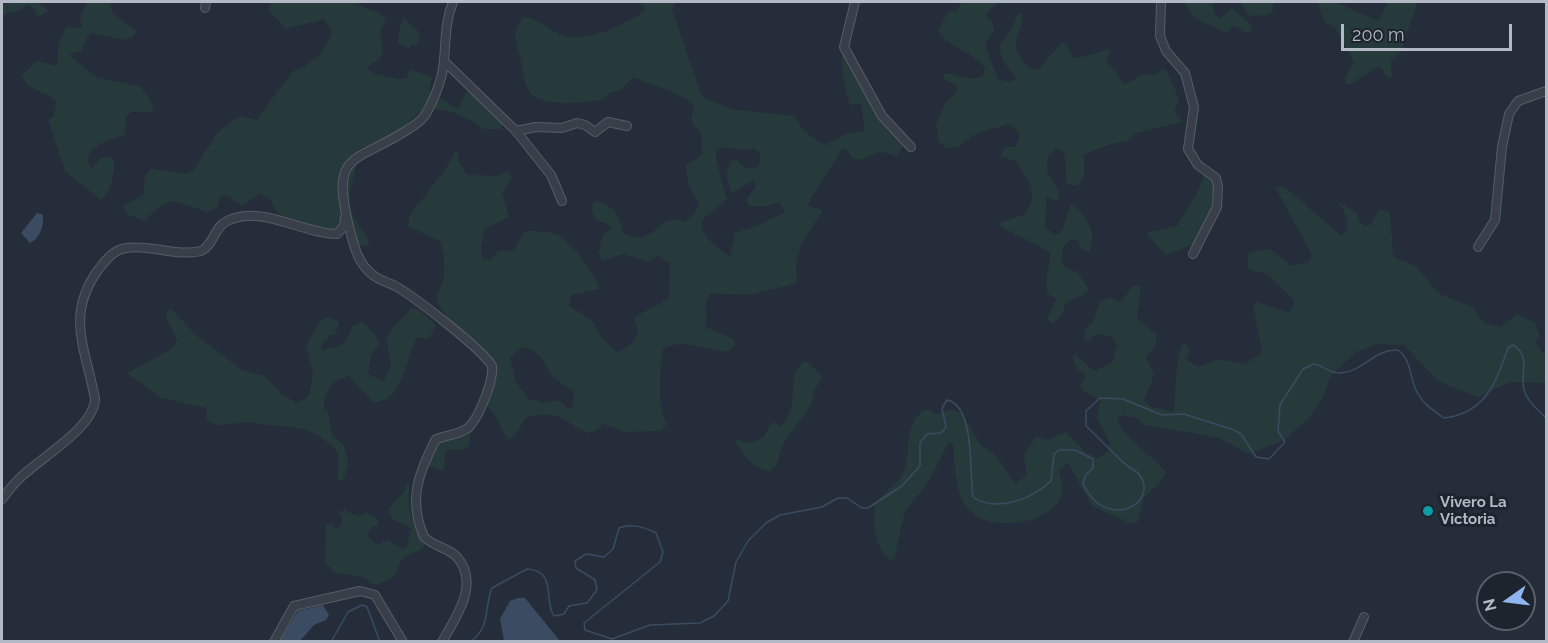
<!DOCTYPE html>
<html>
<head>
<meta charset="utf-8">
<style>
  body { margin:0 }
  #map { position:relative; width:1548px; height:643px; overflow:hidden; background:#242d39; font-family:Raleway,sans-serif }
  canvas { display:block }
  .frame { position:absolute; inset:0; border:3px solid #b3bac5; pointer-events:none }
  .north { position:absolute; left:1476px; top:571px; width:60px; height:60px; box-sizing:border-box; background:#1d242e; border:2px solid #59606a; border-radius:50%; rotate:256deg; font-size:16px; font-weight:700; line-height:24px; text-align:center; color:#b3bac5 }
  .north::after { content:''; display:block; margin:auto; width:21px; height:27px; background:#8fb5ee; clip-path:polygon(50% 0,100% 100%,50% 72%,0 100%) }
  .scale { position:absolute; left:1341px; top:24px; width:171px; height:27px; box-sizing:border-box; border:3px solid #b3bac5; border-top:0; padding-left:8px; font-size:18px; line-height:21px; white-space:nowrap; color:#b3bac5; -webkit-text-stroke:4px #1d242e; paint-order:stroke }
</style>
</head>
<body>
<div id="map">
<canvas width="1548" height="643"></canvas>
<div class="frame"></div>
<div class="north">N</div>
<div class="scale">200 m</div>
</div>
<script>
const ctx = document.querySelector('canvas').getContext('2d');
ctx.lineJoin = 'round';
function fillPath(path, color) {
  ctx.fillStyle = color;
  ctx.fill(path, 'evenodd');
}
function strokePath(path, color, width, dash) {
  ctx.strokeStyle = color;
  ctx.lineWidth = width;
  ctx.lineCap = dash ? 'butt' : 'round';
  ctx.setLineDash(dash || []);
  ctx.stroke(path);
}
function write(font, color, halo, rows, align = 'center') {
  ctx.font = font + ' Raleway,sans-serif';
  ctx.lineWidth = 6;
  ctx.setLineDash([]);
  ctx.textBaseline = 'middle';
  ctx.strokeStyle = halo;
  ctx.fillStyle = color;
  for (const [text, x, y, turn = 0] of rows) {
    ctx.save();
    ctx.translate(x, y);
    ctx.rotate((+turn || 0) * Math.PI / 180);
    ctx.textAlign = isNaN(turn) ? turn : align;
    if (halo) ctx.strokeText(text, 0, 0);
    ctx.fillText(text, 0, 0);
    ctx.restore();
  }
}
fillPath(new Path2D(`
  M 2,2 L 36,2 L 49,10 L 37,18 L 35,9 L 27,5 L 19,11 L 5,14 L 2,21 Z
  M 87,2 L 110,2 L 112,13 L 136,31 L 134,36 L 123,40 L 92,33 L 87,37 L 82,51 L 70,54 L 70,56 L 96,77 L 141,87 L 154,107 L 150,112 L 131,112 L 126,117 L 125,135 C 110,141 92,142 87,160 L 92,168 L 101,158 L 109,156 L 114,160 C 115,173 111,192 101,200 L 65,171 L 48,119 L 53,117 L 57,102 C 46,90 29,93 22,75 L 37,61 L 57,66 L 59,43 L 67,27 L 82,28 L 80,17 Z
  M 269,2 L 360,2 L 358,5 L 379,13 L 386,20 L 380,30 L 383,53 L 378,60 L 369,65 L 368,68 L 374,74 L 401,79 L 406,78 L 410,69 C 415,72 429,75 432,78 L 429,91 L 455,108 L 460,106 L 465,93 L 469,92 L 500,120 L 503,124 L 501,129 L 484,129 C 471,119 437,102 421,112 C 414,115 405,127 396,133 C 384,140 370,143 358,150 C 355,194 335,199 370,240 L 368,244 L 363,246 L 356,242 L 354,234 L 317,227 L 277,213 L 270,199 L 260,193 L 242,206 L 228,196 L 221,196 L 217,208 L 209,212 C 169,203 179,190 145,220 L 127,215 L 123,206 L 143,195 L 145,176 L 151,169 L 185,174 L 193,171 L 218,132 L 240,116 L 256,120 L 293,71 C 310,67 328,48 332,32 L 324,19 L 286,29 L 270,12 Z
  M 639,2 L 677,2 L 672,9 L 702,97 L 732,109 L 794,116 L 805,132 L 825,145 L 844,135 L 865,131 L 861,104 L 850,105 C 845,87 840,70 843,51 L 873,108 L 901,137 L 904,145 L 897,156 L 880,151 L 861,160 L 852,158 L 846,148 L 842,149 L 811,199 L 808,206 L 823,210 L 801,244 L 796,262 L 797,281 L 794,284 L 748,295 L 711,293 L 705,304 L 707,313 L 705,326 L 733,339 L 735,345 L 727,352 L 680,343 L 663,348 C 660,362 657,413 667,424 L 661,431 L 623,432 L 604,423 L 596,431 L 587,433 C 561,419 557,408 526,418 L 514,437 L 509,439 C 499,430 497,409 483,405 C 486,393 498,384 496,371 C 491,339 442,330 436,295 C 447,281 446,256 440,241 L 408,226 L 410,215 L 444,171 L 457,149 L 459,161 L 467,175 L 497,176 L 508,171 L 512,178 L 502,193 L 509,217 L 485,228 L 481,247 L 482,259 L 491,260 L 498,251 L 514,250 L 525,231 C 535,231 546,231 555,234 C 570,239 596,274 599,289 L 571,295 L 569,306 L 592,320 L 600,335 L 617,353 L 632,344 L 638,332 L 634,317 L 669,299 L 670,264 L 658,255 L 648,262 L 623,254 L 602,261 L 599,253 L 602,236 L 611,229 L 605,222 L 599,222 C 592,215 590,210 594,201 C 613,204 619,214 623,233 C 629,235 636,239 642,237 C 658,234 663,213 685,222 L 695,213 L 699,204 L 688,183 L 686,165 L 702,155 L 702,136 L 691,121 L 694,106 C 682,91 652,87 634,77 L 620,90 L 607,94 L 605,99 C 588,103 539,108 529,91 C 523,82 523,69 521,59 C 516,41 510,33 524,17 C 540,19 548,30 562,35 C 584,44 629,24 646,9 ZM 727,147 L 746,150 L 753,148 L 759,152 L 761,161 C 754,174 745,169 737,160 L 730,161 L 726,174 L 731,193 L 754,180 L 756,187 L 746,200 L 749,206 L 766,206 L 779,202 L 785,212 L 757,226 L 735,233 L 730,257 C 717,246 701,239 702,220 L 727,199 L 716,160 L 716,149 ZM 527,347 L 540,356 L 552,376 L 574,392 L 573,407 L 567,408 L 559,400 L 543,403 L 528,399 L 516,382 L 510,358 L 519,349 Z
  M 962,2 L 998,3 L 985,14 L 993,23 L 994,31 L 985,45 L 998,79 L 1010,82 L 1016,79 L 1002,59 L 999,46 L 1013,26 L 1018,14 L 1021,14 C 1027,33 1000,42 1032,70 L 1040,68 L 1061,43 L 1066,43 L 1074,58 L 1078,58 L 1111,49 L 1106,61 L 1117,72 L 1122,83 L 1126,84 L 1143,74 L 1155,75 L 1161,69 L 1166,69 L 1179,99 L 1174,112 L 1183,122 L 1136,133 L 1128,141 C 1117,142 1094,149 1084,155 L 1084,176 L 1077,186 L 1068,184 L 1066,180 L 1065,154 L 1058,148 L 1048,155 L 1047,171 C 1053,183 1061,185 1058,201 L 1046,197 L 1045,226 L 1054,235 L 1061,233 L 1071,204 C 1087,216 1098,233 1089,252 L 1081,248 L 1078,240 L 1074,239 C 1061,244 1061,253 1063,266 L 1078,273 L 1088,288 C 1082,301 1075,296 1066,302 L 1062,314 L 1053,324 L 1047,318 L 1057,299 L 1048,294 C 1043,279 1051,266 1050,252 L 1000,226 L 1001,222 L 1024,215 C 1041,193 1027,179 1016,161 L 1000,156 L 1005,147 L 1016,147 L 1020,134 L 1009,124 C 990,130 972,132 958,147 L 946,148 L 939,142 L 936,125 L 944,105 L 958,90 L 956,85 L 944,79 L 944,73 C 958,74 968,82 983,76 L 985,68 C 972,50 951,50 938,31 L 948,12 L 955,12 Z
  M 1184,2 L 1212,2 L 1215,15 L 1221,18 L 1232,8 L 1250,24 L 1252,31 L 1246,33 L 1234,25 L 1226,33 C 1206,20 1196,27 1184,2 Z
  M 1239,2 L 1273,2 C 1275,20 1262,14 1250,16 Z
  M 1318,2 L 1335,2 L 1378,21 L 1388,2 L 1417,2 C 1414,19 1404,33 1403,51 L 1391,61 L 1392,77 L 1387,77 L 1381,67 L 1376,67 L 1351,84 L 1346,84 L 1345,78 L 1354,63 L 1337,30 L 1324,21 Z
  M 404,18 L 420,33 L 417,45 L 410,45 L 410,50 L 398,43 L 399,30 Z
  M 1205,172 L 1214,178 L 1215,207 L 1194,244 L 1166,255 L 1146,233 L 1177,226 L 1196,195 Z
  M 1275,187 L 1283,187 L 1292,193 L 1341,236 L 1347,230 C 1349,216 1344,210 1335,200 L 1357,213 L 1360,223 L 1365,226 L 1371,224 L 1380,209 L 1390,212 L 1393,254 L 1396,258 L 1416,266 L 1439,294 L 1473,307 L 1484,323 L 1500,327 L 1517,314 L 1536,323 L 1539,335 L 1536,344 L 1542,352 L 1546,353 L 1546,383 L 1510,382 L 1478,397 L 1438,381 L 1404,345 L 1377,344 L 1354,353 L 1330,377 L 1323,397 L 1308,419 L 1284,440 L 1249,454 L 1219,438 L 1145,425 L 1137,418 L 1122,415 L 1117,418 C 1123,438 1152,455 1166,472 L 1159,484 L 1144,498 L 1137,523 L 1132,524 L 1092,506 L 1068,463 L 1059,469 C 1060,476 1063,488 1061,496 C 1051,526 989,532 969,510 C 954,494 955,463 953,443 L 948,443 C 942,454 937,466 931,476 C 924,489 915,499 906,510 C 903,514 896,553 895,559 L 890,560 C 873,546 874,525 875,503 C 883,494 894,486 901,477 C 914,459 900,421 927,409 L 935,414 L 953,410 L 962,414 L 980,444 L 997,457 L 1013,481 L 1017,482 L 1026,476 L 1024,455 L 1036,437 L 1047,440 L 1066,432 L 1086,453 L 1098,458 L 1107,452 L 1110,443 L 1097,418 L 1100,400 L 1082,390 L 1080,385 L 1086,376 L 1077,369 L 1073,359 L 1074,353 L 1094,371 L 1113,362 L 1117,346 L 1112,337 L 1096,334 L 1088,341 L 1084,340 L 1085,329 L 1093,322 L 1100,301 L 1111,298 L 1120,303 L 1133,286 L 1138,285 L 1141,288 L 1137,318 L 1157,335 L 1156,345 L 1146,357 L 1154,375 L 1144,401 L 1152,407 L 1174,412 C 1176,396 1175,349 1185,342 L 1189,350 L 1187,360 L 1199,367 L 1218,359 L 1244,364 L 1259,355 L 1262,351 L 1253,306 L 1257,302 L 1287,312 L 1292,309 L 1294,300 L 1267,274 L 1247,269 L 1249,253 L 1270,249 L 1292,266 L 1307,263 L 1311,259 L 1311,253 Z
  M 411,308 L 419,310 L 436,325 L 429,338 L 417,338 C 404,360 405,399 374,403 L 349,376 C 333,378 322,393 324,409 L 328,413 L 332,435 C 335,440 339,440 343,445 C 350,457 349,469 343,480 L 338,481 L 338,453 C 314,425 296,428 261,424 C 257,424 252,422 247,422 C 232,423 220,429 206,420 L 207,408 L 161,398 L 127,373 L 173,348 L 177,341 C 174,329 166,325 166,313 L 171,309 L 197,336 L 242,370 L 265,376 L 282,394 L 297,403 L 309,396 L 313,372 L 306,346 L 318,323 L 326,317 L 339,321 L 336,334 L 330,335 L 323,343 L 321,351 C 340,343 344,351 352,327 L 362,322 L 374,333 L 380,343 L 371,355 L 368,374 L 384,381 L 391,364 L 386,340 L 394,326 L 405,316 Z
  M 805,361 L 820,373 L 822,378 L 814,391 L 812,403 L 782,446 L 777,465 L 770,471 C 751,468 743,454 734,439 L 749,443 L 763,438 L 772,422 L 780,426 C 804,404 782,377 805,361 Z
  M 471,433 L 468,449 L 449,450 L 445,454 L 444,469 L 441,470 L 428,466 L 440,441 Z
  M 406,485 L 409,485 C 408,516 411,518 424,545 L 423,548 L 402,558 L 394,577 L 377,585 L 372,584 L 366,578 L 334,572 L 325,562 L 326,526 L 331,522 L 337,530 L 343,522 L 339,513 L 345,510 L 357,516 L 367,513 L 378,519 L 378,526 L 373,526 L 367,536 L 377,545 L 388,540 L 402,549 L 406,549 L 411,529 C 402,521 389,523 389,508 L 404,492 Z`), '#273a3b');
fillPath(new Path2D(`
  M 37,213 L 42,214 C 46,224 39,239 30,243 L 21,233 Z
  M 518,598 L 525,598 L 560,641 L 504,641 L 500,619 L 510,601 Z
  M 323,605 L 329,615 L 326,620 L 314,625 L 300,641 L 280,641 L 298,611 Z`), '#3b4b61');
strokePath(new Path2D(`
  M 331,642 L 348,612 L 362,605 L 367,607 L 380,642
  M 470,642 C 491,628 484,607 492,588 L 527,569 C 558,571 543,601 554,616 L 564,614 L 569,606 L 587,603 L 597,590 L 595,580 L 576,568 L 575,561 L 586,554 L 604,557 L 613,549 L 619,528 C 632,523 644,527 656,533 L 663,552 L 660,562 L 584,623 L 585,630 L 612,639 L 650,625 L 700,623 L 714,616 L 728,601 L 736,562 L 748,541 L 766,523 L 780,515 L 822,507 L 838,498 L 847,498 L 862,508 L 868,508 L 902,486 L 920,466 L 920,443 L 927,434 L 941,433 L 946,427 L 942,408 L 947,400 C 976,406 969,475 973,497 C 996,513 1032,499 1051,481 L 1054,454 L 1059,450 L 1075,450 L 1093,459 L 1093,468 L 1085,476 L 1083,484 C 1106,533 1161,503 1139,474 C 1135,470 1128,467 1124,463 C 1111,451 1099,438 1086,426 L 1086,411 L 1100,398 L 1123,399 L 1162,415 L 1184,414 L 1234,430 L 1241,434 L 1256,457 L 1269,459 L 1285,442 L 1278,431 L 1280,405 L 1303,369 L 1314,364 C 1324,366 1331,374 1341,373 C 1364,371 1374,349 1398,350 C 1412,360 1409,378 1417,392 C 1423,404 1434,411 1444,418 C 1486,413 1496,382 1508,348 L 1513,345 C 1533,357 1518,375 1525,393 C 1529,403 1538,410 1546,418`), '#3b4b61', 1.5);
const minor = new Path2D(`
  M 855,2 L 844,47 L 882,116 L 911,147
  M 1161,2 L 1160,36 L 1166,51 L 1185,73 L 1194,107 L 1188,149 L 1198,165 L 1216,178 L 1218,187 L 1217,207 L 1193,254
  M 205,8 L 206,2
  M 444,61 L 516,131 L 551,175 L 562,201
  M 516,131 L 536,127 L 562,128 L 577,123 L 585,125 L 595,132 L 608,122 L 627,126
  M 1478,247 L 1495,220 L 1502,147 L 1509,114 L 1518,101 L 1546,91
  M 2,499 C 8,492 13,484 20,478 C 40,458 94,428 95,399 C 86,349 65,316 98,270 C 106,260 113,250 126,248 C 151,244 177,257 201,251 C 214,245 214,227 227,221 C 263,204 302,234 337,234 L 344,226 L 345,218
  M 274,642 L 294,606 L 360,591 L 375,595 L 403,642
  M 442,642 C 456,617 481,583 456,556 C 448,548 433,546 424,537 C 408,500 418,474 436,439 C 445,436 460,434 468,428 C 479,418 494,380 492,366 C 482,349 416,298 397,287 C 389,282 380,281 373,275 C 357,263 354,245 349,227 C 330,150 355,164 407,130 C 415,125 423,120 427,112 C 435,97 443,77 444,60 C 446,40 445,21 453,2
  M 1353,642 L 1364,617`);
strokePath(minor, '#565d67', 10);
strokePath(minor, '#383f49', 8);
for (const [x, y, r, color] of [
  [1428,511,6,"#0f9aa8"]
]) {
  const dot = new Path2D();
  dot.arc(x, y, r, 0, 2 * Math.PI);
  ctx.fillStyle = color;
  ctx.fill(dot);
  strokePath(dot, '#1d242e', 2);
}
write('bold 15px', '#b3bac5', '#1d242e', [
  ["Vivero La",1440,502],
  ["Victoria",1440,519]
], 'left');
</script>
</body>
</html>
